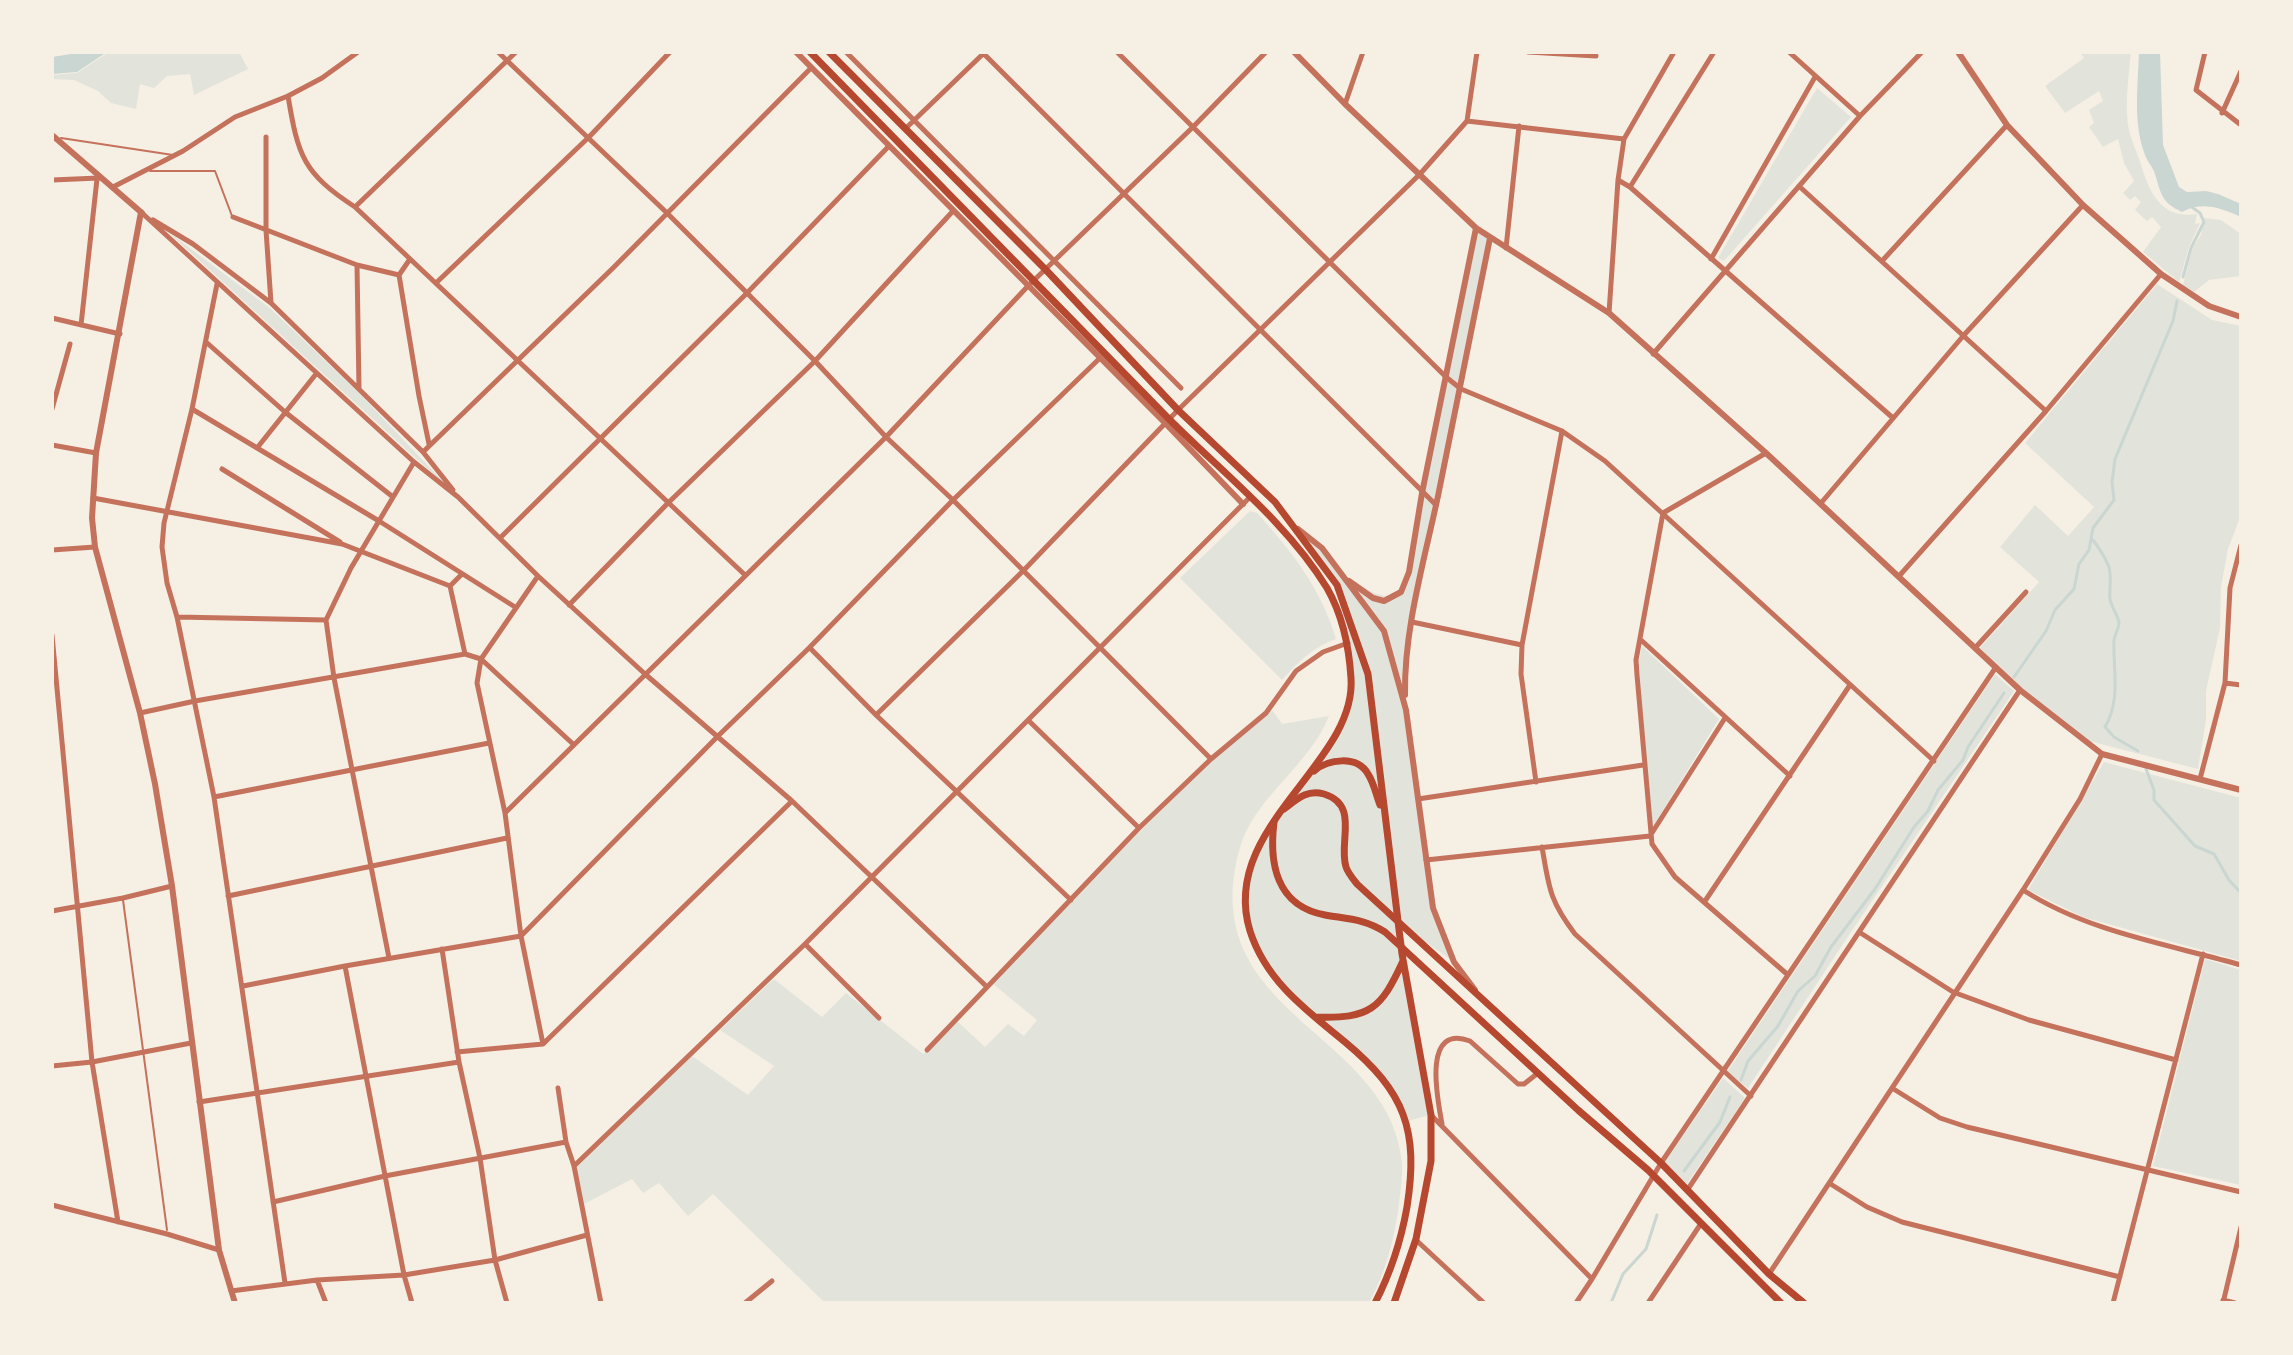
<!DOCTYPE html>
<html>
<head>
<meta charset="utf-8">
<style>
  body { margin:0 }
  #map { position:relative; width:2293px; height:1355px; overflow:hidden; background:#f6efe4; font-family:"Asap Condensed",sans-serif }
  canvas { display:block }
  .frame { position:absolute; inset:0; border:54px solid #f6efe4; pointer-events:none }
</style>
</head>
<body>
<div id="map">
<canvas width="2293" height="1355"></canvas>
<div class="frame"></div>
</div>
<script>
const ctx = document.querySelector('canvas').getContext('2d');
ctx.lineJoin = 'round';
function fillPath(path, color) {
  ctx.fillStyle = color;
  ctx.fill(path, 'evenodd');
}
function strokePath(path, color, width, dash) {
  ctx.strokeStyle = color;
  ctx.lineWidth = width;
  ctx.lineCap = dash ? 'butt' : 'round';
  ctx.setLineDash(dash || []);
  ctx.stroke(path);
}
fillPath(new Path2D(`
  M 109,52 L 240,54 L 248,69 L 194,95 L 190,74 L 167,76 L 154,88 L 140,84 L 136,109 L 111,103 L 98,91 L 74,80 L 52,79 L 52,75 L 77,73 Z
  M 2080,52 L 2131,52 C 2129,72 2126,95 2127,114 C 2127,134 2137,150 2142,168 C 2151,196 2163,219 2197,214 L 2195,224 L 2200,223 L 2189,247 L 2179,282 L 2143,252 L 2161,227 L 2152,217 L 2147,221 L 2135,210 L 2141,202 L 2135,196 L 2130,200 L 2123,193 L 2134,181 L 2124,163 L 2118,139 L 2103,147 L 2089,127 L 2094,123 L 2089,110 L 2103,101 L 2099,91 L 2065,113 L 2045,86 L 2084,58 Z
  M 1817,88 L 1851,117 L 1724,261 L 1718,258 Z
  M 2204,218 L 2221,220 L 2241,234 L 2241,276 L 2209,280 L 2194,292 L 2183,285 L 2192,249 L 2201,235 Z
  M 1476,228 L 1490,239 L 1405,669 L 1406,711 L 1433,908 L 1454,962 L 1397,922 L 1409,954 L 1389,938 L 1402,954 L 1431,1115 L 1407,1121 L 1379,1073 L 1285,990 L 1256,948 L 1249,926 L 1248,873 L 1279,813 L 1334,737 L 1352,687 L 1337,610 L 1342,598 L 1295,527 L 1322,548 L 1340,574 L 1374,593 L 1385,596 L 1395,593 L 1407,580 L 1422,493 Z
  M 167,231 L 271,309 L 360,394 L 454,493 Z
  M 2157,284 L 2212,320 L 2241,326 L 2241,515 L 2228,549 L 2221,587 L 2220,628 L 2206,691 L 2206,720 L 2198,769 L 2089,741 L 2022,688 L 1980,648 L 2039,582 L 2000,547 L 2035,505 L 2068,536 L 2094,507 L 2025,443 Z
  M 1250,511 L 1257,513 C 1291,550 1322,590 1336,639 C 1313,647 1298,662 1282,680 L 1180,578 Z
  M 1642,646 L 1719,719 L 1652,828 L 1640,695 L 1639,661 Z
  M 1995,674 L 2014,691 L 1849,935 L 1748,1088 L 1727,1072 Z
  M 1272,710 L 1282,724 L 1329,716 C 1309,767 1253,797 1239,851 C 1195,1016 1389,1030 1402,1162 C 1403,1178 1400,1195 1398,1211 C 1393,1243 1385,1274 1369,1303 L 825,1303 L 713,1194 L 688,1216 L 659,1183 L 643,1193 L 632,1179 L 584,1204 L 576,1167 L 692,1056 L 748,1095 L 774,1066 L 720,1030 L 774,979 L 822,1017 L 846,993 L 923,1054 L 957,1021 L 985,1047 L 1008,1024 L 1024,1036 L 1037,1020 L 993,984 L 1141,830 L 1213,760 Z
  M 2104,762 L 2241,798 L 2241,961 L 2083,917 L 2028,890 Z
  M 2205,959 L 2241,970 L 2241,1185 L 2153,1166 Z
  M 1723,1078 L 1745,1098 L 1687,1184 L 1664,1163 Z`), '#e2e4dc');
fillPath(new Path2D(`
  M 84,52 L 107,52 L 77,72 L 52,74 L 52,57 Z
  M 2139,52 L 2160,52 L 2163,145 L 2179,187 L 2187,192 L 2206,191 L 2218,194 L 2241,204 L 2241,217 C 2220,208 2203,201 2182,212 C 2160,202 2161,192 2155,174 C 2153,167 2146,160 2144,152 C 2133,121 2138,84 2139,52 Z`), '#c9d6d2');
strokePath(new Path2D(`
  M 2183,277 L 2191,248 L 2204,222 L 2200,213 L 2189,205
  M 2093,540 C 2099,548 2105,557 2109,567 C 2112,578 2109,588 2110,599 C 2111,607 2118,615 2119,623 C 2119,629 2114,635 2114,641 C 2113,670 2121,700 2105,727 L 2114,737 L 2138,751
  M 2014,677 L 2046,631 L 2055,610 L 2074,589 L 2079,564 L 2089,550 L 2093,528 L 2114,500 L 2112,482 L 2115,459 L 2173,321 L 2177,301
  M 2146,769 L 2154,790 L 2154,800 L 2195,846 L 2214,854 L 2229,880 L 2241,893
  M 1741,1080 L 1748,1061 L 1778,1026 L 1798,991 L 1815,976 L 1831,947 L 1875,889 L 1914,827 L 1928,811 L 1938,790 L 1963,760 L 1968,747 L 2004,693
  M 1684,1171 L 1720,1122 L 1730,1097
  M 1611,1303 L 1623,1274 L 1646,1249 L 1657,1215`), '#c9d6d2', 3);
strokePath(new Path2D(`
  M 61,138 L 173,155
  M 150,171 L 215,171 L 232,216
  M 123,900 L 167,1230`), '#c5725c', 2);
strokePath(new Path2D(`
  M 498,52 L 667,213 L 815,361 L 886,437 L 953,500 L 1211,759
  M 846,52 L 1181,388
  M 982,52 L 1436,505
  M 1117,52 L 1446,377 L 1461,389 L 1562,431 L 1605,461 L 1934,761
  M 1528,52 L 1596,56
  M 1789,52 L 1860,116
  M 2205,52 L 2196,90 L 2241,125
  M 288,96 C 298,156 303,173 355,207 L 745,575
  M 1345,104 L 1363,52
  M 2222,113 L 2241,71
  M 1467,121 L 1624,139
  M 1467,121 L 1477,52
  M 905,129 L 985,52
  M 266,137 L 266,230 L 271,303
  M 52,180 L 99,178
  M 1618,180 L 1630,187 L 1893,418
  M 113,187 L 183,151 L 235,117 L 288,96 L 322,78 L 358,52
  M 1630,187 L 1714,52
  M 1800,187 L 2046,411
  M 355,207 L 516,52
  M 142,213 L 414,462 L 458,497 L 538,576 L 645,674 L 792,801 L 986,986
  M 233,217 L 357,265 L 399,275
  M 153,220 L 193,244 L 271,303 L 423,452 L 453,490
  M 1506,248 L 1519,126
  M 410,259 L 399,275 L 419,396 L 429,444
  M 1711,259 L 1815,77
  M 1882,261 L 2007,125
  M 357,265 L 359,388
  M 436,283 L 589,137 L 670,52
  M 217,284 L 192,409 L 164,523 L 162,547 L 167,583 L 177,617 L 214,797 L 285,1283
  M 1609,313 L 1618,180 L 1624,139 L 1674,52
  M 52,318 L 120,334
  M 81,325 L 97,179
  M 206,342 L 285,412 L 393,497
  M 1653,354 L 1860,116 L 1922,52
  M 52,409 L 70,344
  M 192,409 L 379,521 L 515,607
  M 52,445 L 96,453
  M 257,448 L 316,374
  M 423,452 L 613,268 L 811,68
  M 1766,453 L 1663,513 L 1636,660 L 1637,675 L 1652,844 L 1675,877 L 1788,975
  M 222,469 L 340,542
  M 93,498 L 342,544 L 450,586
  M 1821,503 L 1964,335 L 2083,205
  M 500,538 L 747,293 L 889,146
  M 52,550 L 95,547
  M 462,574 L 450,586 L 465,654
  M 1900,575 L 2046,411 L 2161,274
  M 538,576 L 481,659 L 477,683 L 505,813 L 521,936 L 543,1044
  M 569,605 L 668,503 L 815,361 L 953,211
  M 177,617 L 326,620
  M 1412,622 L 1522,645
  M 52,635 L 92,1062 L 118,1222
  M 1641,640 L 1790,776
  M 810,648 L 876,715 L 1071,900
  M 1975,648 L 2026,592
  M 2225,683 L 2241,685
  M 140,713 L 195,701 L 465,654 L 481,659 L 573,744
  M 876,715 L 1024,570 L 1178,410 L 1420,174 L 1467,121
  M 1028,720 L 1139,828
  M 2200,779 L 2225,683 L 2230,588 L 2241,545
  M 1536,782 L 1521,674 L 1522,645 L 1562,431
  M 214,797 L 489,743
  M 1418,799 L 1643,765
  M 505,813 L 886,437 L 1028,286 L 1193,127 L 1266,52
  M 1542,847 C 1549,887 1549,900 1575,934 L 1751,1096
  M 1426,860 L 1650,836 L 1725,718
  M 2023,890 C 2088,932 2167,944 2241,965
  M 228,896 L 507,838
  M 1705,901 L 1850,685
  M 52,911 L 123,898 L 172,886
  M 1859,932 L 1953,992 L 2029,1020 L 2176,1060
  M 805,944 L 879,1018
  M 442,949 L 459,1062 L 480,1158 L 495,1260 L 507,1303
  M 389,958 L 334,678 L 326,620 L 351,568 L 414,462
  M 345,966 L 404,1275 L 412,1303
  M 243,986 L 345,966 L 521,936 L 718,736 L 809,648 L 953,500 L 1100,358
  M 927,1050 L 1139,828 L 1211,759 L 1266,713 L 1296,671 L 1323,652 L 1348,643
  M 457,1052 L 543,1044 L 792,801
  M 52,1066 L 92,1062 L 191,1043
  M 558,1088 L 566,1142 L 574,1166 L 601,1303
  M 1892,1088 L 1940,1118 L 1967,1127 L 2241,1192
  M 199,1102 L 459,1062
  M 1431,1115 L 1592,1279 L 1576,1303
  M 1442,1124 C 1438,1101 1421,1023 1470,1041 L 1518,1084 L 1524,1084 L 1538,1073
  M 574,1166 L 805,944 L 1250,497
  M 1829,1183 L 1867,1207 L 1902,1222 L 2120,1277
  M 1688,1189 L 2020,690
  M 273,1202 L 385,1176 L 566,1142
  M 52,1205 L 167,1234 L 219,1250
  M 1416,1240 L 1484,1303
  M 1769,1274 L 2023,890 L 2080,799 L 2102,754
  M 1592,1279 L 1661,1163 L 1996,667
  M 317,1280 L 326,1303
  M 231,1291 L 317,1280 L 404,1275 L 495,1260 L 587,1235
  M 2223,1300 L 2235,1303
  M 745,1303 L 772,1281
  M 1648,1303 L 1700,1225
  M 2113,1303 L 2203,954
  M 2223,1303 L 2241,1227`), '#c5725c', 5);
strokePath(new Path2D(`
  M 796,52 L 1165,423 L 1243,504
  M 1294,52 L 1345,104 L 1476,228 L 1609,313 L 1766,453 L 2020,690 L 2102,754 L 2241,790
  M 1958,52 L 2007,125 L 2083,205 L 2161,274 L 2209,306 L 2241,317
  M 52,135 L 142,213
  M 141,212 L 96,453 L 92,518 L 95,547 L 140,713 L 155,784 L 172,886 L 219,1250 L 235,1303
  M 1298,529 L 1322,548 L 1384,631 L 1406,710 L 1433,908 L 1454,962 L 1475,990
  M 1349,581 L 1373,598 L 1384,601 L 1401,592 L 1409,572 L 1422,493 L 1476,228
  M 1405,695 C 1404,628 1424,562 1438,496 C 1456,410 1473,324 1490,238`), '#c5725c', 6);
strokePath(new Path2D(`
  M 1284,809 C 1297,799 1307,789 1324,794 C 1360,805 1338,842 1346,867 C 1348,873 1353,879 1357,884 L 1661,1163 L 1769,1274 L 1804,1303
  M 1274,822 C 1269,863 1276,906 1325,915 C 1348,919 1365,919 1385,932 L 1578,1110 L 1648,1170 L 1781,1303`), '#b5482f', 7);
strokePath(new Path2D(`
  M 810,52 C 929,173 1047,295 1166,416 C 1220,471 1286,521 1327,588 C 1343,616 1349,646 1351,678 C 1357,764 1218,827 1250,931 C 1266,981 1306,1010 1345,1042 C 1405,1092 1419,1130 1407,1207 C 1401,1241 1391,1272 1375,1303
  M 829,52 L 1046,270 L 1178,410 L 1275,502 L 1337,585 L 1368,674 L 1402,954 L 1431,1115 L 1431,1161 L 1416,1239 L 1394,1303
  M 1314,771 C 1328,759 1357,755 1368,774 C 1374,783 1376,795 1380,805
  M 1316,1017 C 1370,1019 1381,1009 1403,961`), '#b5482f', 7);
</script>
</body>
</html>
